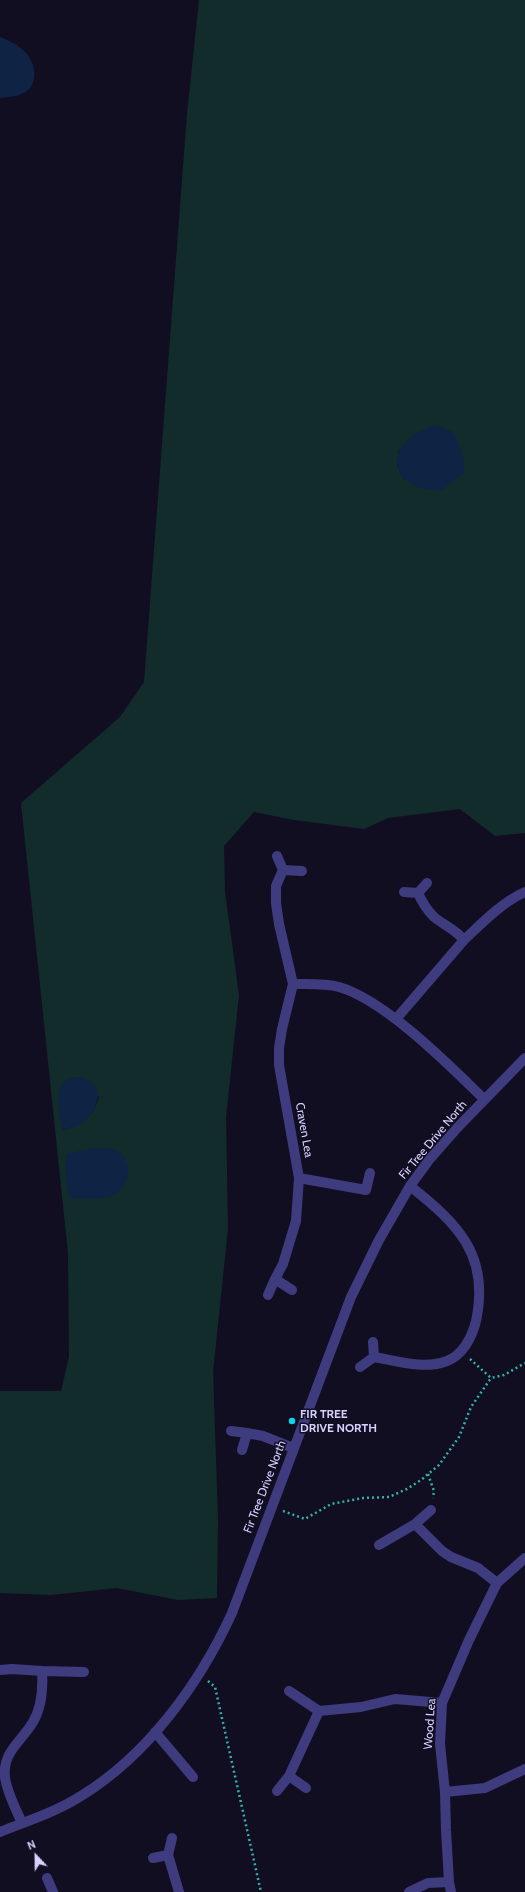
<!DOCTYPE html>
<html>
<head>
<meta charset="utf-8">
<style>
  body { margin:0 }
  #map { position:relative; width:525px; height:1892px; overflow:hidden; background:#120e22; font-family:Cabin,sans-serif }
  canvas { display:block }
  .north { position:absolute; left:16px; top:1836px; width:40px; height:40px; -webkit-text-stroke:3px #120e22; paint-order:stroke; rotate:338deg; font-size:11px; font-weight:700; line-height:16px; text-align:center; color:#d7d1fd }
  .north::after { content:''; display:block; margin:auto; width:14px; height:18px; background:#d7d1fd; clip-path:polygon(50% 0,100% 100%,50% 72%,0 100%) }
</style>
</head>
<body>
<div id="map">
<canvas width="525" height="1892"></canvas>
<div class="north">N</div>
</div>
<script>
const ctx = document.querySelector('canvas').getContext('2d');
ctx.lineJoin = 'round';
function fillPath(path, color) {
  ctx.fillStyle = color;
  ctx.fill(path, 'evenodd');
}
function strokePath(path, color, width, dash) {
  ctx.strokeStyle = color;
  ctx.lineWidth = width;
  ctx.lineCap = dash ? 'butt' : 'round';
  ctx.setLineDash(dash || []);
  ctx.stroke(path);
}
function write(font, color, halo, rows, align = 'center') {
  ctx.font = font + ' Cabin,sans-serif';
  ctx.lineWidth = 3;
  ctx.setLineDash([]);
  ctx.textBaseline = 'middle';
  ctx.strokeStyle = halo;
  ctx.fillStyle = color;
  for (const [text, x, y, turn = 0] of rows) {
    ctx.save();
    ctx.translate(x, y);
    ctx.rotate((+turn || 0) * Math.PI / 180);
    ctx.textAlign = isNaN(turn) ? turn : align;
    if (halo) ctx.strokeText(text, 0, 0);
    ctx.fillText(text, 0, 0);
    ctx.restore();
  }
}
fillPath(new Path2D(`
  M 199,0 L 525,0 L 525,833 L 495,836 L 460,809 L 388,818 L 364,829 L 294,820 L 254,812 L 224,846 L 225,892 L 239,995 L 226,1117 L 228,1229 L 213,1372 L 218,1519 L 217,1598 L 178,1600 L 117,1588 L 51,1595 L 0,1593 L 0,1391 L 61,1391 L 69,1357 L 68,1253 L 21,803 L 120,717 L 144,682 L 187,114 ZM 399,449 L 405,480 L 397,466 ZM 99,1096 C 95,1115 81,1127 62,1130 Z`), '#122c2b');
fillPath(new Path2D(`
  M 0,37 C 10,41 19,45 26,53 C 37,65 39,88 21,94 C 15,97 7,97 0,98 Z
  M 439,426 L 453,432 C 460,446 465,457 464,473 L 442,490 C 436,490 427,491 421,488 C 376,471 402,429 439,426 Z
  M 72,1077 C 76,1077 81,1077 84,1078 C 108,1086 96,1116 80,1124 C 75,1127 67,1129 62,1130 C 60,1113 51,1085 72,1077 Z
  M 105,1148 C 109,1149 115,1149 119,1152 C 134,1162 129,1186 115,1194 C 102,1201 83,1198 69,1198 L 65,1167 L 67,1154 L 87,1149 Z`), '#0f2345');
strokePath(new Path2D(`
  M 470,1359 L 491,1378 L 504,1375 L 525,1363
  M 428,1474 L 434,1491 L 433,1498
  M 283,1511 L 305,1519 L 331,1504 L 363,1498 L 389,1497 L 407,1489 L 421,1480 L 439,1465 L 459,1437 L 471,1407 L 491,1378
  M 208,1681 L 215,1687 L 261,1892`), '#33b0aa', 2.5, [2, 3]);
strokePath(new Path2D(`
  M 277,856 L 283,870 L 302,871
  M 404,892 L 418,893 L 427,883
  M 418,893 C 422,902 427,910 434,917 C 445,926 454,928 464,940 C 483,922 501,903 525,892
  M 293,984 C 308,984 325,983 339,987 C 385,1000 450,1066 484,1099
  M 396,1019 L 464,940
  M 299,1178 L 366,1190 L 370,1173
  M 275,1279 L 283,1264 L 296,1221 L 299,1178 L 279,1065 L 279,1048 L 282,1029 L 293,984 L 279,924 L 276,903 L 276,886 L 283,870
  M 268,1295 L 275,1279 L 292,1290
  M 374,1357 C 397,1361 425,1370 447,1361 C 463,1355 472,1337 476,1321 C 490,1255 458,1224 410,1186
  M 360,1367 L 374,1357 L 373,1342
  M 231,1431 L 247,1433
  M 242,1450 L 247,1433 L 263,1436 L 293,1448
  M 415,1524 L 442,1551 L 451,1557 L 478,1568 L 497,1583
  M 379,1545 L 415,1524 L 431,1510
  M 0,1670 L 12,1669 L 42,1671 C 43,1688 42,1707 33,1722 C 22,1741 2,1752 5,1777 C 7,1793 16,1809 22,1823
  M 42,1671 L 84,1672
  M 289,1691 L 319,1711
  M 155,1732 L 193,1777
  M 289,1776 L 306,1788
  M 277,1791 L 289,1776 L 319,1711 L 361,1707 L 395,1699 L 442,1703
  M 445,1792 L 485,1788 L 525,1769
  M 0,1832 C 27,1821 56,1812 81,1796 C 148,1755 200,1683 232,1613 L 351,1297 L 379,1240 L 410,1186 L 429,1160 L 458,1127 L 525,1058
  M 168,1855 L 179,1892
  M 153,1858 L 168,1855 L 172,1838
  M 47,1878 L 53,1892
  M 409,1892 L 428,1883 L 449,1882
  M 451,1892 L 449,1882 L 446,1830 L 445,1792 L 440,1744 L 442,1703 L 469,1640 L 497,1583 L 525,1558`), '#3f3b7f', 10);
for (const [x, y, r, color] of [
  [292,1421,4,"#09d7f2"]
]) {
  const dot = new Path2D();
  dot.arc(x, y, r, 0, 2 * Math.PI);
  ctx.fillStyle = color;
  ctx.fill(dot);
  strokePath(dot, '#120e22', 1.5);
}
write('12px', '#d7d1fd', '#120e22', [
  ["Craven Lea",304,1130,80],
  ["Fir Tree Drive North",433,1140,-50],
  ["Fir Tree Drive North",265,1487,-69],
  ["Wood Lea",430,1724,-86]
]);
write('bold 12px', '#d7d1fd', '#120e22', [
  ["FIR TREE",300,1414],
  ["DRIVE NORTH",300,1428]
], 'left');
</script>
</body>
</html>
